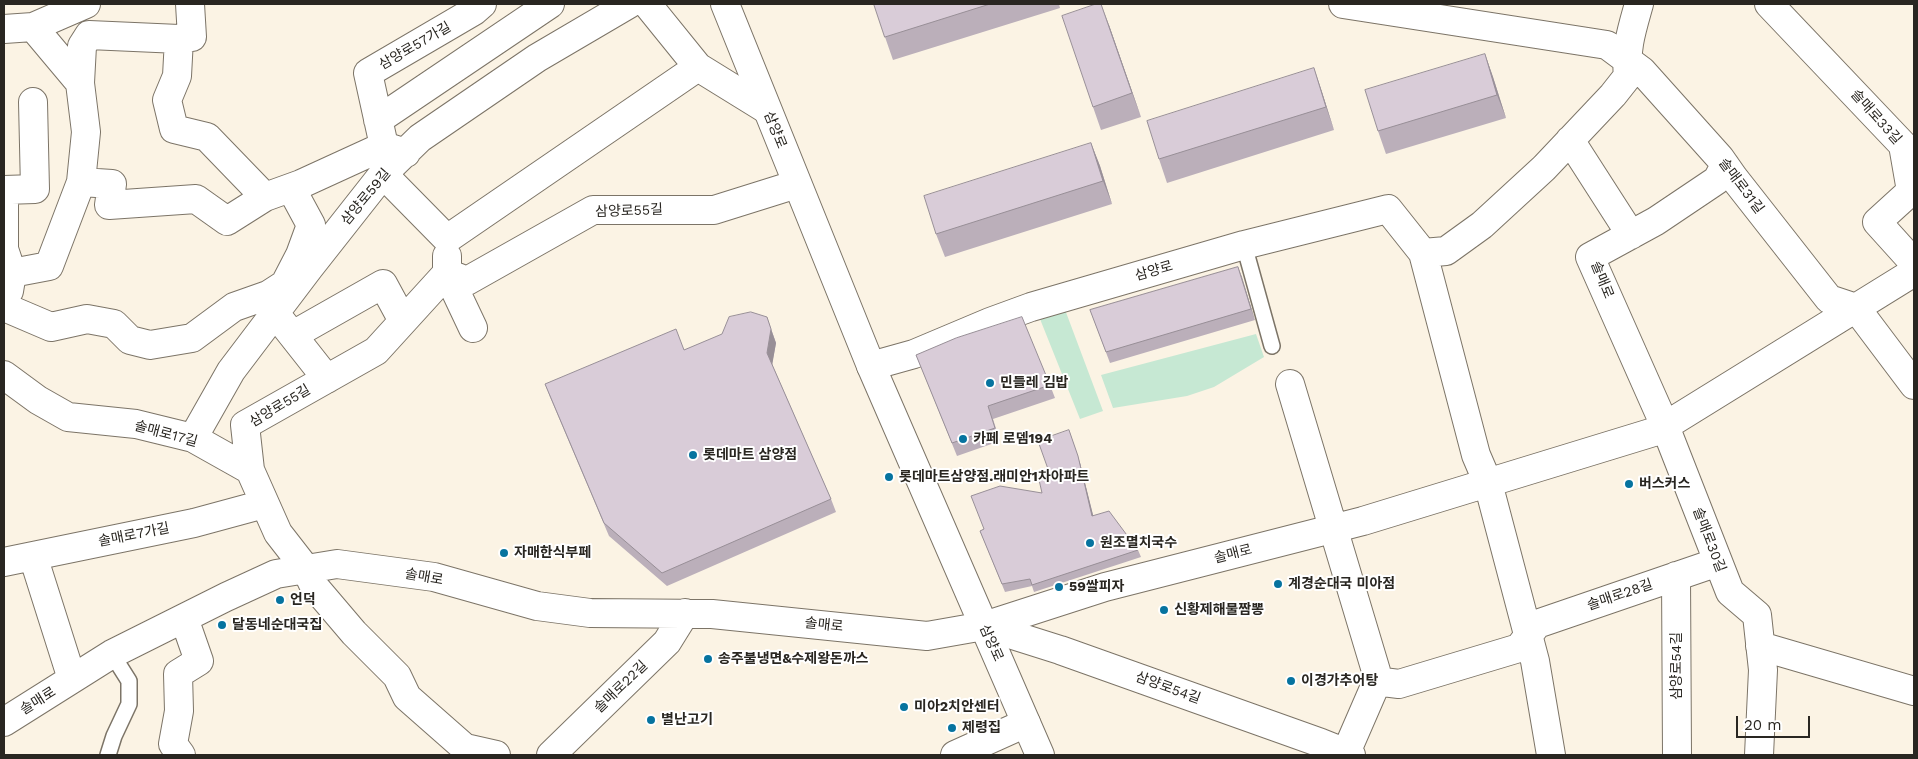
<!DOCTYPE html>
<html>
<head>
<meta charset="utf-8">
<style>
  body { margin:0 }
  #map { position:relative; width:1918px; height:759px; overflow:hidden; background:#fbf3e4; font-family:"Work Sans",sans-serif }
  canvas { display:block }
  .frame { position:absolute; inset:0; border:5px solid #292621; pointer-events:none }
  .scale { position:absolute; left:1736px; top:716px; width:74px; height:22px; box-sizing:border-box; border:2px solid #292621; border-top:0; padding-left:6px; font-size:15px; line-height:18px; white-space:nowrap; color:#292621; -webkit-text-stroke:4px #fff; paint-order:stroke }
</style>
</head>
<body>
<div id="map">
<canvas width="1918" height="759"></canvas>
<div class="frame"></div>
<div class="scale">20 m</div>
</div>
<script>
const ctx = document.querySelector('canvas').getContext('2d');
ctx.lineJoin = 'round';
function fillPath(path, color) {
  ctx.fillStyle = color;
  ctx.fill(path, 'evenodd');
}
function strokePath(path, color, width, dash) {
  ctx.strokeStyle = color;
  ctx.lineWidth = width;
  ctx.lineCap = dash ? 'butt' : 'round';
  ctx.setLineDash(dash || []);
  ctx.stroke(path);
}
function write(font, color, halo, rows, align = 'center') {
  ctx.font = font + ' "Work Sans","Noto Sans KR",sans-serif';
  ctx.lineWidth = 4;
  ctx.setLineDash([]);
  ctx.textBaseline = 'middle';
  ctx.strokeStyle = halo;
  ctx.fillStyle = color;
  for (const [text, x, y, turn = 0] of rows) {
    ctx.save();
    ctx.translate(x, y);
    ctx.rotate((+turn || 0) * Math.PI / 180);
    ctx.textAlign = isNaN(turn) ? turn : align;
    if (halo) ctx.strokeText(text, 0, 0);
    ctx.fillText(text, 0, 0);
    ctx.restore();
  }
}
fillPath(new Path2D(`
  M 1064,307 L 1103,411 L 1080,419 L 1038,314 Z
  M 1256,334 L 1264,357 L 1214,387 L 1187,396 L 1113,408 L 1101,375 Z`), '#c6e8d3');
const lane = new Path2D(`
  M 1244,245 L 1272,346
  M 108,755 L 114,736 L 129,704 L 129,681 L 112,654`);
const street = new Path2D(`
  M 647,4 L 698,67 L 766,109
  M 1343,4 L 1607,45 L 1642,71 L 1720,158 L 1734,178 L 1829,299 L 1856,308 L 1914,385
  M 1769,4 L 1903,145 L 1911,191 L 1877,222 L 1914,263
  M 33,27 L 86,4
  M 4,29 L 33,27 L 80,83
  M 179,39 L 192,37 L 190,4
  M 378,120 L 550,4
  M 1570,140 L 1631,235
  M 384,146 L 368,73 L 474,11 L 482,4
  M 1725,165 L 1717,180 L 1656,221 L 1590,257 L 1665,426 L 1730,592 L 1757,615 L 1763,670 L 1759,755
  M 383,174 L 447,239 L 698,67
  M 81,182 L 112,184 L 109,205 L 196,199 L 227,221 L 265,197
  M 4,190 L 35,189 L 33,102
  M 4,190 L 4,249 L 12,273 L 9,291
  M 1423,253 L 1446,251 L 1482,225 L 1544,168 L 1613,95 L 1628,76 C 1625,50 1632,29 1639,4
  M 12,273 L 49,266 L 81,182 L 86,132 L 80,83 L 82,46 L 89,35 L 179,39 L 177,76 L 167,100 L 174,129 L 207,137 L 265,197 L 301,184 L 384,146 L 406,153
  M 447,273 L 467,281 L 593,210 L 714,210 L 797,184
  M 447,273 L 473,328
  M 4,307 L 51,327 L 87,319 L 114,324 L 130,340 L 150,345 L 192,338 L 234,307 L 268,295 L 285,284 L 300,255 L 311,225 L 291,188
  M 282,322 L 327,379
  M 293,335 L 383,284 L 403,321
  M 871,366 L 914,354 L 990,322 L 1031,307 L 1244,245 L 1388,209 L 1423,253 L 1476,455 L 1488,483 L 1535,661 L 1551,755
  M 4,375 L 38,400 L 68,417 L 136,424 L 193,438 L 250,470 L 278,533 L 306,569 L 314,586 L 354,633 L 397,676 L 407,697 L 465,748 L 496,755
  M 1290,384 L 1376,671 L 1375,686 L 1345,755
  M 193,438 L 231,371 L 309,268 L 383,174 L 420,138 L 537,58 L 629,4
  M 250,470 L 245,425 L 376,351 L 447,273 L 447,256
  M 33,556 L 72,679
  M 4,562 L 194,523 L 264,504
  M 1676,576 L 1677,755
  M 984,626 L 1060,650 L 1321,743 L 1351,755
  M 1760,646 L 1914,691
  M 1375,681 L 1399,684 L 1519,648 L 1537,624 L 1718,562
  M 4,722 L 112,654 L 226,597 L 276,574 L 337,564 L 434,577 L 537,606 L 590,613 L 712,614 L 927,636 L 984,626 L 1105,587 L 1363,521 L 1657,431 L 1914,272
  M 181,755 L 173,744 L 179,711 L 178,674 L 199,661 L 184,618
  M 551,755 L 667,642 L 685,613
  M 955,755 L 1026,723`);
const secondary = new Path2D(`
  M 725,4 L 871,366 L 1040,755`);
strokePath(lane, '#7c7467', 18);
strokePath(street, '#7c7467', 30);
strokePath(secondary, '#7c7467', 30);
strokePath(lane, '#fff', 15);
strokePath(street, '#fff', 28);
strokePath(secondary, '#fff', 28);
fillPath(new Path2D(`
  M 874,4 L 1059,4 L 1060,8 L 893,60 L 885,37 Z
  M 1109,25 L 1141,117 L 1101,130 L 1093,107 Z
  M 1485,54 L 1493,77 L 1506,118 L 1386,154 L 1378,131 Z
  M 1314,68 L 1322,92 L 1334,130 L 1167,183 L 1159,159 Z
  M 1091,143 L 1100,166 L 1112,204 L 945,257 L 936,234 Z
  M 1238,267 L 1255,320 L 1110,363 L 1090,310 Z
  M 767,317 L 776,343 L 772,364 L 831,499 L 836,512 L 667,586 L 609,536 L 550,397 L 545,384 L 684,350 Z
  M 916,355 L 1050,385 L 1055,398 L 993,419 L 1000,441 L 957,456 Z
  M 1080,463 L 1093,515 L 1138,550 L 1141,557 L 1034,592 L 1032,586 L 1005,592 L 980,531 L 984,529 L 1042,493 Z`), '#bbafba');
fillPath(new Path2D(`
  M 1101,4 L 1109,25 L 1141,117 L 1132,93 Z
  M 1485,54 L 1493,77 L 1506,118 L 1497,95 Z
  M 1314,68 L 1322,92 L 1334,130 L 1326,107 Z
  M 1091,143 L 1100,166 L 1112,204 L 1103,181 Z
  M 1238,267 L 1242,277 L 1255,320 L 1251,309 Z
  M 771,329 L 776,343 L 772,366 L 767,353 Z
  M 1069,430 L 1080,463 L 1095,523 L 1092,516 Z`), '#988f97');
const building = new Path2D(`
  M 874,4 L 990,4 L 885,37 Z
  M 1096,4 L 1101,4 L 1132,93 L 1093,107 L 1062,16 Z
  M 1485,54 L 1497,95 L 1378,131 L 1365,90 Z
  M 1314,68 L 1326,107 L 1159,159 L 1147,121 Z
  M 1091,143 L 1103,181 L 936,234 L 924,196 Z
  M 1238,267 L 1251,309 L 1106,352 L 1090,310 Z
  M 751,312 L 767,317 L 771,329 L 767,353 L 831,499 L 662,573 L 604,523 L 545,384 L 676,329 L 684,350 L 722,334 L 729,317 Z
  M 1022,317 L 1050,385 L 988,406 L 995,428 L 952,443 L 916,355 L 956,338 Z
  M 1069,430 L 1078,456 L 1092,516 L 1109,511 L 1138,550 L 1032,585 L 1030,579 L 1002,584 L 980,531 L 984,529 L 971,496 L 1000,486 L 1042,493 L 1037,471 L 1048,469 L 1038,441 Z`);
fillPath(building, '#d9ccd8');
strokePath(building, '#988f97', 1);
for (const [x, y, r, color] of [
  [990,383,5,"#06739f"],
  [963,439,5,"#06739f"],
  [693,455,5,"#06739f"],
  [889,477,5,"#06739f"],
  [1629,484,5,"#06739f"],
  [1090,543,5,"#06739f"],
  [504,553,5,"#06739f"],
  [1278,584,5,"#06739f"],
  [1059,587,5,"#06739f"],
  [280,600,5,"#06739f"],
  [1164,610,5,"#06739f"],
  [222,625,5,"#06739f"],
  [708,659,5,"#06739f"],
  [1291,681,5,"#06739f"],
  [904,707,5,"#06739f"],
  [651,720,5,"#06739f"],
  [952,728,5,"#06739f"]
]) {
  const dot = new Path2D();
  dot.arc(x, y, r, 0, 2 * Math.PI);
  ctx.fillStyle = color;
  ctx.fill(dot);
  strokePath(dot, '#fff', 2);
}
write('14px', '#292621', '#fff', [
  ["삼양로57가길",415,46,-30],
  ["솔매로33길",1876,117,48],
  ["삼양로",775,130,68],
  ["솔매로31길",1741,186,53],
  ["삼양로59길",366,197,-50],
  ["삼양로55길",629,211,-2],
  ["삼양로",1154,271,-16],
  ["솔매로",1602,280,68],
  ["삼양로55길",280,406,-31],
  ["솔매로17길",166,434,15],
  ["솔매로7가길",134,535,-11],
  ["솔매로30길",1709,540,69],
  ["솔매로",1233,554,-14],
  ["솔매로",424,577,10],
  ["솔매로28길",1620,595,-19],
  ["솔매로",824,625,6],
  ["삼양로",991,643,66],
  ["삼양로54길",1677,666,-90],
  ["솔매로22길",621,687,-44],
  ["삼양로54길",1168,688,20],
  ["솔매로",38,701,-32]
]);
write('bold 14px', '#292621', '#fff', [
  ["민들레 김밥",1000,383],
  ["카페 로뎀194",973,439],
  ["롯데마트 삼양점",703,455],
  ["롯데마트삼양점.래미안1차아파트",899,477],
  ["버스커스",1639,484],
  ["원조멸치국수",1100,543],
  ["자매한식부페",514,553],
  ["계경순대국 미아점",1288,584],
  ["59쌀피자",1069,587],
  ["언덕",290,600],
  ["신황제해물짬뽕",1174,610],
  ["달동네순대국집",232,625],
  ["송주불냉면&수제왕돈까스",718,659],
  ["이경가추어탕",1301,681],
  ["미아2치안센터",914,707],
  ["별난고기",661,720],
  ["제령집",962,728]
], 'left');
</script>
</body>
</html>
